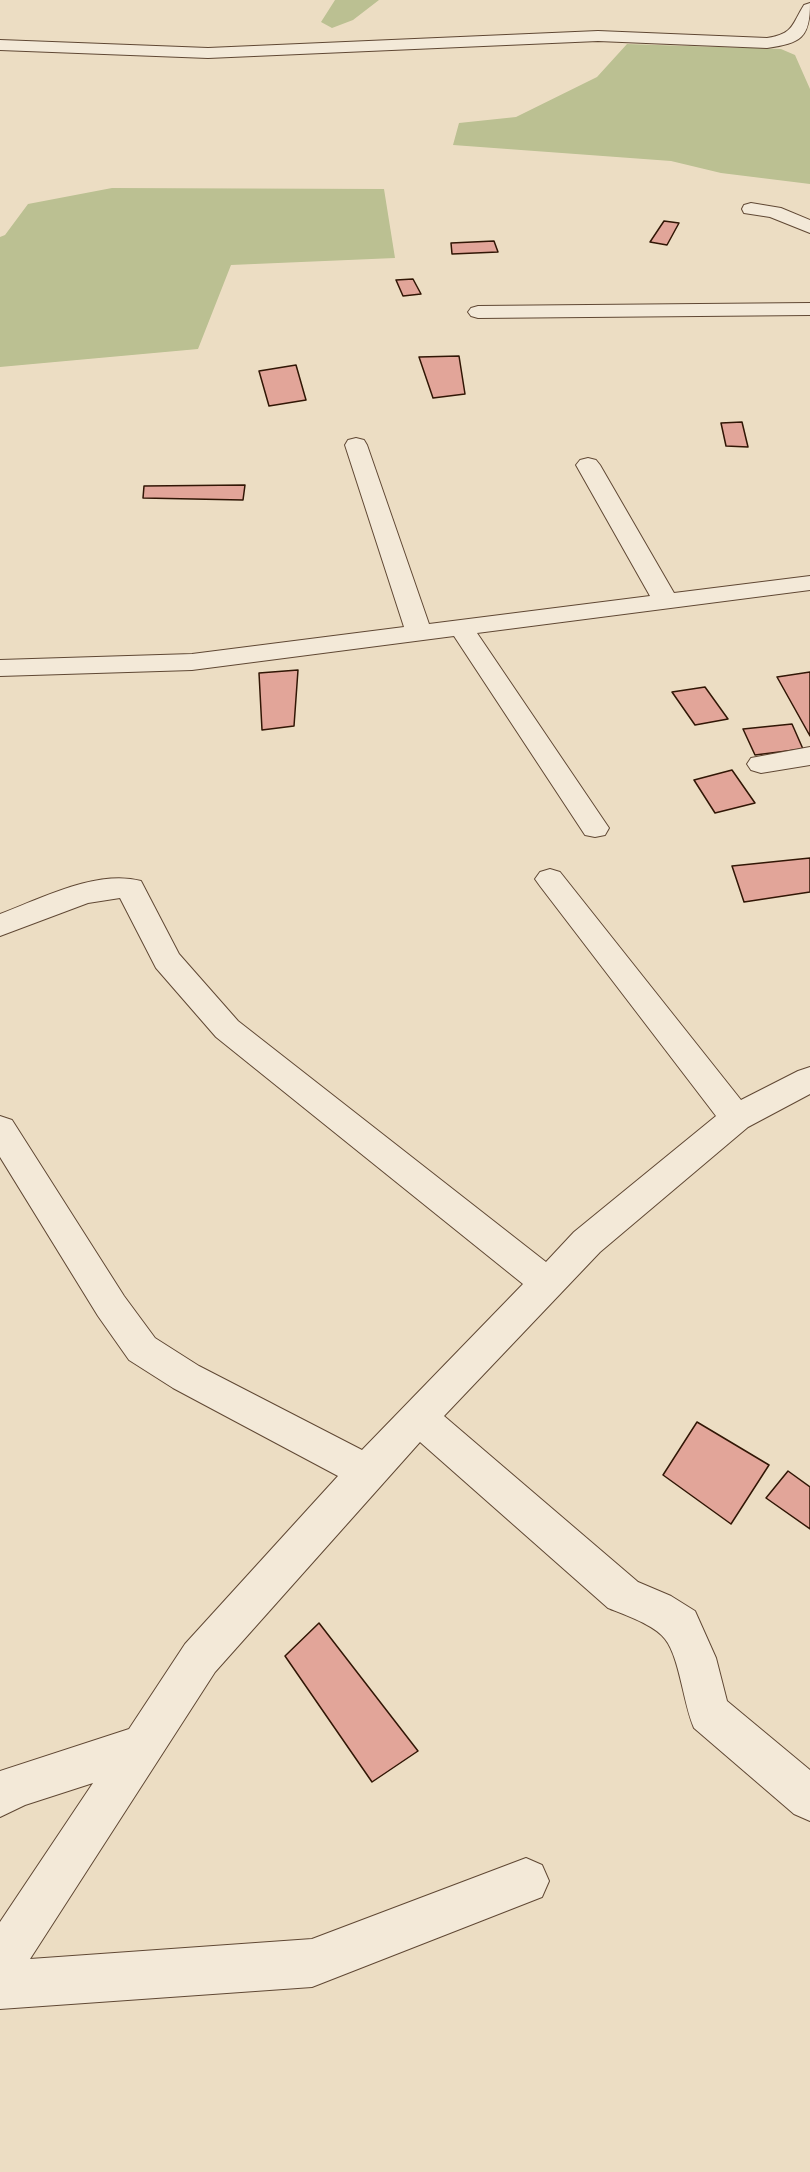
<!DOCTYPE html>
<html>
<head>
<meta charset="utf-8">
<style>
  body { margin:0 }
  canvas { display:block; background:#ecddc3 }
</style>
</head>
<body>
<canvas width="810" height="2172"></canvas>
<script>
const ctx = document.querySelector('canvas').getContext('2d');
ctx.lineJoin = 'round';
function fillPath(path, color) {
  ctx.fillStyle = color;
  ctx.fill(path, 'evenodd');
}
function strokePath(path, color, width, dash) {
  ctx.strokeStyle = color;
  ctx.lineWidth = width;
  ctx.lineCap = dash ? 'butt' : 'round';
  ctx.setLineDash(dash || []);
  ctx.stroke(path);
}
fillPath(new Path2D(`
  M 335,0 L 379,0 L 353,20 L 332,28 L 321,22 Z
  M 627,44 L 781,49 L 795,55 L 810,89 L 810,184 L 721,173 L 671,161 L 453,145 L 459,123 L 516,117 L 597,77 Z
  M 112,188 L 384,189 L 395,258 L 231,265 L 198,349 L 0,367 L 0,237 L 5,235 L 28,204 Z`), '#bbc092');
const building = new Path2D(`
  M 664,221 L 679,223 L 667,245 L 650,242 Z
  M 494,241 L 498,252 L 452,254 L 451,243 Z
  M 413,279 L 421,294 L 403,296 L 396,280 Z
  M 459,356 L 465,394 L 433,398 L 419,357 Z
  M 296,365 L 306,400 L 269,406 L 259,371 Z
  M 742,422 L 748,447 L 726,446 L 721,423 Z
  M 245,485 L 243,500 L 143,498 L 144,486 Z
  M 298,670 L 294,726 L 262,730 L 259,673 Z
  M 810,672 L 810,736 L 777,677 Z
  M 705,687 L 728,719 L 695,725 L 672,692 Z
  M 792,724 L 803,749 L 755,755 L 743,729 Z
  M 732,770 L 755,803 L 715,813 L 694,780 Z
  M 810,858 L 810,892 L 744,902 L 732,866 Z
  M 697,1422 L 769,1465 L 731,1524 L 663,1475 Z
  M 788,1471 L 810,1487 L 810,1529 L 766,1498 Z
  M 319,1623 L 418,1751 L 372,1782 L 285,1656 Z`);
fillPath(building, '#e2a599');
strokePath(building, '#311605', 1.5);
const minor = new Path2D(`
  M 810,3 C 810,38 801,43 767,48 L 598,41 L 208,58 L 0,50 L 0,40 L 208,48 L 598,31 L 767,38 C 794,34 792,24 804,5 Z
  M 751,203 L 781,208 L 810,220 L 810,233 L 770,217 L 744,213 L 742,209 L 744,205 Z
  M 810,303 L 810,315 L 478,318 L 471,316 L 468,312 L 471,308 L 478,306 Z
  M 356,438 L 364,440 L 367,445 L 429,624 L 650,596 L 576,465 L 580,460 L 588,458 L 596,460 L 600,465 L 674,593 L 810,576 L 810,590 L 477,633 L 609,828 L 605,835 L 595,837 L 585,835 L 454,636 L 192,670 L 0,676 L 0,660 L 192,654 L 404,627 L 345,445 L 348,440 Z
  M 810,747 L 810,765 L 761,773 L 751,770 L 747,764 L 751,758 Z
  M 550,869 L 560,872 L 741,1100 L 798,1071 L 810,1067 L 810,1094 L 748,1127 L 600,1252 L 444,1416 L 638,1582 L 671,1596 L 695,1611 L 716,1658 L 727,1701 L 810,1770 L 810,1821 L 794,1814 L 694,1728 C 683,1703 680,1658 665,1639 C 655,1625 625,1615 608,1608 L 420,1442 L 215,1672 L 30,1959 L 312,1939 L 526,1858 L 542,1865 L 549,1881 L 542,1897 L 312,1987 L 0,2009 L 0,1922 L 93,1783 L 25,1805 L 0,1817 L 0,1771 L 129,1729 L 185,1644 L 338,1476 L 173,1388 L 129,1360 L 98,1316 L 0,1157 L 0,1116 L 12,1120 L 124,1296 L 155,1338 L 199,1366 L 362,1450 L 523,1284 L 216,1037 L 156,968 L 120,898 L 88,903 L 0,936 L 0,914 C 40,899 97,869 141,881 L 179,954 L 238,1021 L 546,1262 L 574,1232 L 716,1116 L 540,886 L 535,879 L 540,872 Z`);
strokePath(minor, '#604834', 2);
fillPath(minor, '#f3e9d8');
</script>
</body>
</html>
